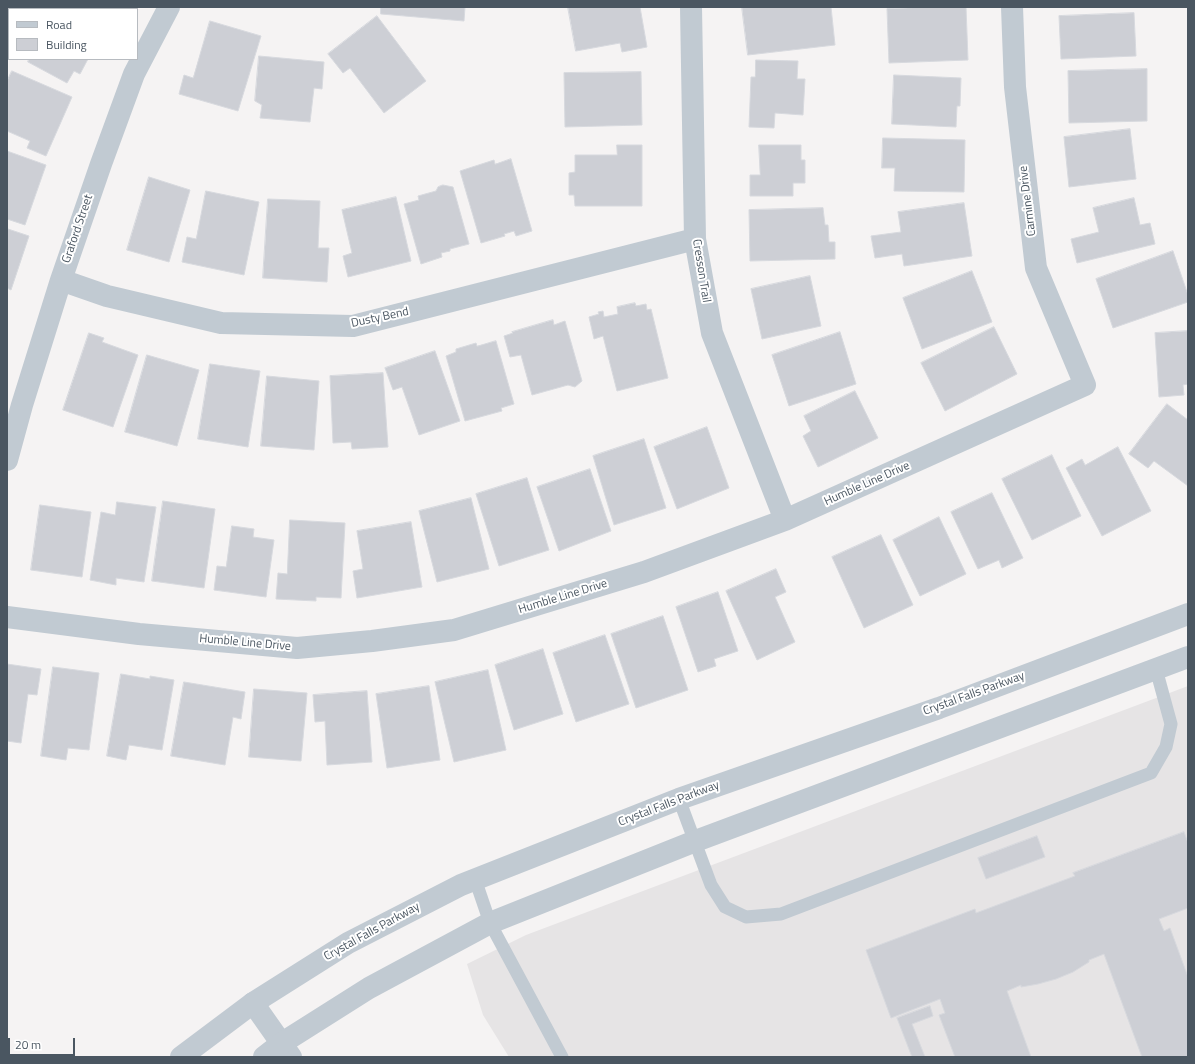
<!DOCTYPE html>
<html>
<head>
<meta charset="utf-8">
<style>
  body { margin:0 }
  #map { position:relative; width:1195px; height:1064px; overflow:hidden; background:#f5f3f3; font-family:"Titillium Web",sans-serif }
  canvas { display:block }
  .frame { position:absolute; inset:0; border:8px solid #4a5661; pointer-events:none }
  .legend { position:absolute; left:8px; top:8px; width:130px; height:52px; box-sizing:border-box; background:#fff; border:1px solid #b7bbc0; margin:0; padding:5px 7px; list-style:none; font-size:12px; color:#4a5661 }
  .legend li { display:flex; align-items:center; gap:8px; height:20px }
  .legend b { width:20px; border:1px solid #b7bbc0 }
  .scale { position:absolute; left:8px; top:1038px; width:67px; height:18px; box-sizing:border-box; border:2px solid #4a5661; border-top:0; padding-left:5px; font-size:12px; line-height:14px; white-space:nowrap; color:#4a5661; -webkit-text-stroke:3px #fff; paint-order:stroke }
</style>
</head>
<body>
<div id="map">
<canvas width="1195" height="1064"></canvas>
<div class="frame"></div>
<ul class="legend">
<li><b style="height:5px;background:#c1cad2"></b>Road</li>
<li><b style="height:11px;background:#cdcfd5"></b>Building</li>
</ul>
<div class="scale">20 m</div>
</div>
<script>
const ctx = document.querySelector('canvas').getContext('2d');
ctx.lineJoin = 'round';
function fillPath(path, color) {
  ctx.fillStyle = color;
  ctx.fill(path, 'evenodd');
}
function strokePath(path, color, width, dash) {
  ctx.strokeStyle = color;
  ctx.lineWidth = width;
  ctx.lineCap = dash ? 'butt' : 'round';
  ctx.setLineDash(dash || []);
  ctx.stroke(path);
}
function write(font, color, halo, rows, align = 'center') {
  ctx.font = font + ' "Titillium Web",sans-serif';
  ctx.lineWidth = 4;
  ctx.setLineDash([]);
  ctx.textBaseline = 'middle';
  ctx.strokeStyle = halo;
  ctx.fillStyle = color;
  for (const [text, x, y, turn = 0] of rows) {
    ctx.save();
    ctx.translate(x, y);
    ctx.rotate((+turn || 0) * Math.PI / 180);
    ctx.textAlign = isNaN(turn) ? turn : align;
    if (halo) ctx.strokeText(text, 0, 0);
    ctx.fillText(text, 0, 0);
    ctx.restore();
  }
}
fillPath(new Path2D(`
  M 1188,686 L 1188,1057 L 509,1057 L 483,1015 L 467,964 L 526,935 Z`), '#e6e4e5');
const building = new Path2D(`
  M 73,7 L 112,7 L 111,9 L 77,9 Z
  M 381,7 L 465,7 L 464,21 L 381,14 Z
  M 568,7 L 640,7 L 647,47 L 622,52 L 620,43 L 576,51 Z
  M 742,7 L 831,7 L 835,45 L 748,55 Z
  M 928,7 L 966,7 L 968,60 L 889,63 L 887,9 Z
  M 1134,13 L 1136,56 L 1061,59 L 1059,16 Z
  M 377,16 L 426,81 L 384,113 L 350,68 L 343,73 L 328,54 Z
  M 210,21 L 261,36 L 238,111 L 179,94 L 184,75 L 193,78 Z
  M 259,56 L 324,62 L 322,89 L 314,88 L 310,122 L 260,118 L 262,105 L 255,101 Z
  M 29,59 L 88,59 L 80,74 L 74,71 L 67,83 L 28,62 Z
  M 756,60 L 798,61 L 797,79 L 805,79 L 803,115 L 775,113 L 774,128 L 749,127 L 751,77 L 755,77 Z
  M 1147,69 L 1147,121 L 1069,123 L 1068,71 Z
  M 12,71 L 72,97 L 46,156 L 27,148 L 30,141 L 7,131 L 7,81 Z
  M 641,72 L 642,125 L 565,127 L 564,73 Z
  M 894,75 L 961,78 L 960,106 L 957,106 L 956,127 L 892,124 Z
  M 1130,129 L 1136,179 L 1069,187 L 1064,137 Z
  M 883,138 L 965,140 L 964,192 L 894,191 L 895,168 L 882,168 Z
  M 617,145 L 642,145 L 642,206 L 575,206 L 574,195 L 569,195 L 569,173 L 575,172 L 575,155 L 617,155 Z
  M 759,145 L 801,145 L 801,160 L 805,160 L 805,183 L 793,183 L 793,196 L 750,196 L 750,175 L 760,175 Z
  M 7,151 L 46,165 L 25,225 L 7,219 Z
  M 511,159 L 532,231 L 516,236 L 514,231 L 504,234 L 505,236 L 481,243 L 460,171 L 494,160 L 495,164 Z
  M 149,177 L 190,190 L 169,262 L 127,250 Z
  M 443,185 L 453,187 L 469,244 L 450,249 L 450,251 L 441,253 L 442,257 L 421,264 L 404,204 L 419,200 L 418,196 L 436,191 L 438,187 Z
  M 206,191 L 259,202 L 244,275 L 182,262 L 187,237 L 196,239 Z
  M 396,197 L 411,261 L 348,277 L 343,256 L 352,253 L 342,210 Z
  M 1134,198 L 1140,225 L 1150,223 L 1155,244 L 1077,263 L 1071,239 L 1099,232 L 1093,208 Z
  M 268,199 L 320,201 L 318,248 L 329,248 L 327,282 L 263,278 Z
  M 964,203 L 972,256 L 904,266 L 902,254 L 875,258 L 871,236 L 901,232 L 898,212 Z
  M 823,208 L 825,225 L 828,225 L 829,242 L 835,242 L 835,259 L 750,261 L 749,210 Z
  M 8,229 L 29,236 L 11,290 L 7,288 Z
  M 1173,251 L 1188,295 L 1188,302 L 1113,328 L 1096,279 Z
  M 972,271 L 992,322 L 922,349 L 903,298 Z
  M 810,276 L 821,326 L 762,339 L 751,289 Z
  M 635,303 L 636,306 L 646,304 L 647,310 L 651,309 L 668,378 L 617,391 L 603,336 L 594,339 L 589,317 L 599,314 L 598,312 L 603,311 L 604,317 L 618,314 L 617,307 Z
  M 553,320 L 554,325 L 565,321 L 582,381 L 575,387 L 568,385 L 532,395 L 521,355 L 510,357 L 504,336 L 513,333 L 512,332 Z
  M 994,327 L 1017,374 L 945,411 L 921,363 Z
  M 1188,331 L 1188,384 L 1183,385 L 1184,395 L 1159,397 L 1155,333 Z
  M 840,332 L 856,384 L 789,406 L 772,355 Z
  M 89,333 L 104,338 L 102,342 L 138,355 L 113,427 L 63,410 Z
  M 496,341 L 514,404 L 501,408 L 502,411 L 465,421 L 446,356 L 456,352 L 456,349 L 476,343 L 477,346 Z
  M 435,351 L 460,421 L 419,435 L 402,387 L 393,390 L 385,368 Z
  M 147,355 L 199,370 L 177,446 L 125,432 Z
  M 210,364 L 260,371 L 248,447 L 198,439 Z
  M 383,373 L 388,447 L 352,449 L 351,442 L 333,443 L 330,376 Z
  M 267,376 L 319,381 L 314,450 L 261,446 Z
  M 855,391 L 878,438 L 818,467 L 803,436 L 811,431 L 804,416 Z
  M 1167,404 L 1188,420 L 1188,486 L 1154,461 L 1148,468 L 1129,454 Z
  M 707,427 L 729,488 L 677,509 L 654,447 Z
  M 644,439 L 666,508 L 614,525 L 593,456 Z
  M 1118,447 L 1151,511 L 1102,536 L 1066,468 L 1082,459 L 1085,465 Z
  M 1052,455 L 1081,516 L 1032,540 L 1002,479 Z
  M 590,469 L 611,531 L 559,551 L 537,487 Z
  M 527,478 L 549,550 L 499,566 L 476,494 Z
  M 992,493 L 1023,558 L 1002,568 L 999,560 L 978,569 L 951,512 Z
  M 471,498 L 489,569 L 437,582 L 419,511 Z
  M 163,501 L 215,509 L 204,588 L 152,581 Z
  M 117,502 L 156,507 L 144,582 L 116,578 L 116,585 L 90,580 L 101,512 L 115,515 Z
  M 40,505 L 91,512 L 82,577 L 31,570 Z
  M 939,517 L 966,574 L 920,596 L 893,540 Z
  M 290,520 L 345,523 L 341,598 L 316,597 L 316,601 L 276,599 L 278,573 L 287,574 Z
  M 411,522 L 422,587 L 357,598 L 353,571 L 363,569 L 357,531 Z
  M 232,526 L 254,529 L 253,537 L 274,540 L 266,597 L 214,590 L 217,566 L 226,567 Z
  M 881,535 L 913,605 L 864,628 L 832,557 Z
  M 776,569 L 786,592 L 775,597 L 795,642 L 757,660 L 726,591 Z
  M 718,592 L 738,651 L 714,659 L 716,666 L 698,672 L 676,607 Z
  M 663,616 L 688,690 L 636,708 L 611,634 Z
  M 605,635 L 629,704 L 576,722 L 553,653 Z
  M 543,649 L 563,714 L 514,730 L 495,665 Z
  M 7,664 L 41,669 L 37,695 L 28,694 L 21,743 L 7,741 Z
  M 53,667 L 99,673 L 89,750 L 68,748 L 66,760 L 41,756 Z
  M 488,670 L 506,750 L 454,762 L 435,682 Z
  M 121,674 L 150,679 L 150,676 L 174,680 L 162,750 L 129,745 L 126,760 L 107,756 Z
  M 184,682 L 245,692 L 241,719 L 233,717 L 225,765 L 171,756 Z
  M 429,686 L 440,760 L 387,768 L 376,694 Z
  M 254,689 L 307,693 L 301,761 L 249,757 Z
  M 367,691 L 372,762 L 327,765 L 325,721 L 315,722 L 313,695 Z
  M 1184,832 L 1188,843 L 1188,908 L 1159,919 L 1164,931 L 1170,928 L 1188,977 L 1188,1057 L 1142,1057 L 1104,954 L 1089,960 L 1089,962 L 1073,972 L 1056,979 L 1038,984 L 1021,987 L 1021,985 L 1007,991 L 1031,1057 L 955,1057 L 939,1015 L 945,1013 L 940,999 L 891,1018 L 866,950 L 975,909 L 976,913 L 1075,876 L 1073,873 Z
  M 1037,836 L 1045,857 L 986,879 L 978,858 Z
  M 930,1006 L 933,1016 L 912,1024 L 925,1057 L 912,1057 L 897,1018 Z`);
fillPath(building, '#cdcfd5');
strokePath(building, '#d7d9de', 1);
strokePath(new Path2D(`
  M 679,799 L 711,885 L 725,907 L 746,917 L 781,914 L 1151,773 L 1166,747 L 1171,724 L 1156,669
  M 475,879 L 490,923 L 562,1057`), '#c1cad2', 13);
strokePath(new Path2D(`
  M 691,7 L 695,239 L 712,333 L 785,520
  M 61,280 L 107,296 L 221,323 L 353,326 L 695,239
  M 7,460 L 22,405 L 61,280 L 101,164 L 134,74 L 169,7
  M 7,617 L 139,634 L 297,648 L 372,641 L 454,630 L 644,572 L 785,520 L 1085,385 L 1036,268 L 1015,87 L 1012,7
  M 253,1003 L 291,1057`), '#c1cad2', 22);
strokePath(new Path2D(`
  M 181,1057 L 253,1003 L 348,943 L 461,885 L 679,799 L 939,708 L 1188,614
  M 264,1057 L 282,1043 L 369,988 L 490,923 L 693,842 L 1188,657`), '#c1cad2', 22);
write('12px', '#4a5661', '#fff', [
  ["Carmine Drive",1028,201,-97],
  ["Graford Street",78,229,-71],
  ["Cresson Trail",701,271,81],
  ["Dusty Bend",380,318,-12],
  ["Humble Line Drive",867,484,-24],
  ["Humble Line Drive",563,597,-17],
  ["Humble Line Drive",245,643,5],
  ["Crystal Falls Parkway",974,694,-20],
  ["Crystal Falls Parkway",669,804,-21],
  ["Crystal Falls Parkway",372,932,-29]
]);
</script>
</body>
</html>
